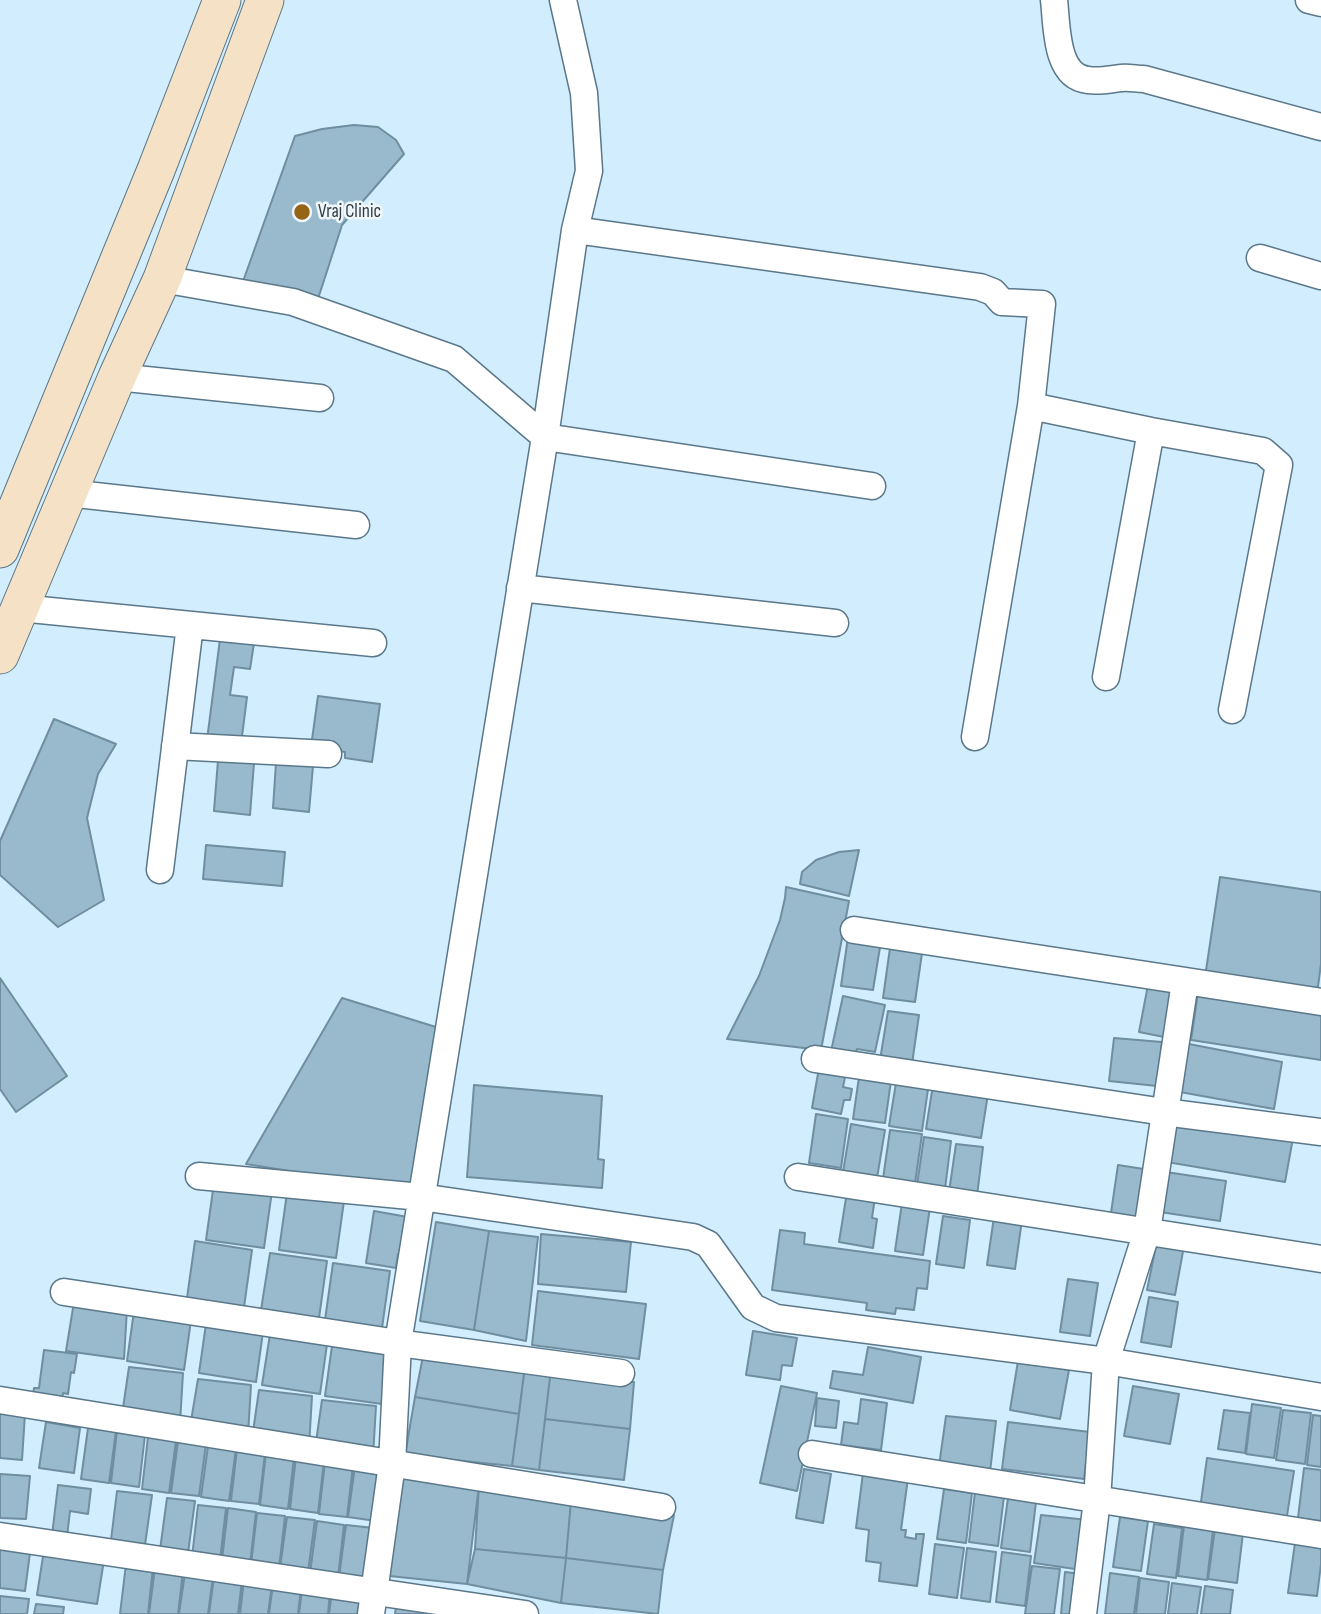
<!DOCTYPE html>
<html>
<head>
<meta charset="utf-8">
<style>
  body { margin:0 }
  canvas { display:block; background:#d2edfd }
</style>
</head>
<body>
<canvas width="1321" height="1614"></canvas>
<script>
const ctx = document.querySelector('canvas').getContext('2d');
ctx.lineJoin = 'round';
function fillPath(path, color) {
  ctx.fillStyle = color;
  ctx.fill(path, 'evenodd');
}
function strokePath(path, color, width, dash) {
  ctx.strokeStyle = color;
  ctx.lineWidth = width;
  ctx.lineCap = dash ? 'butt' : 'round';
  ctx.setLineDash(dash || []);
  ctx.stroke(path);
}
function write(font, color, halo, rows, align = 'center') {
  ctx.font = font + ' "Sofia Sans Condensed",sans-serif';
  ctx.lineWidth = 5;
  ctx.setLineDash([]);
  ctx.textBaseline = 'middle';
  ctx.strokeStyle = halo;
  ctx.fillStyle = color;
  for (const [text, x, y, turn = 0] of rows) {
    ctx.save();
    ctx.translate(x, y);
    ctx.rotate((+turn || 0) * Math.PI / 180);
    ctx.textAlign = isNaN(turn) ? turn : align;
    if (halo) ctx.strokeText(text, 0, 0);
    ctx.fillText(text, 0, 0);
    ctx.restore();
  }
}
const building = new Path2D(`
  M 354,125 L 378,127 L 396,140 L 404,154 L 342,225 L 315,308 L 241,287 L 295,136 L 322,129 Z
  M 220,639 L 254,643 L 250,669 L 234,667 L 230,695 L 247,697 L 241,744 L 207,740 Z
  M 318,696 L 380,704 L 372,762 L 345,758 L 345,752 L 311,747 Z
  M 54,719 L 116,744 L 98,774 L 87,818 L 104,900 L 58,927 L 0,875 L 0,841 Z
  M 218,760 L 254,763 L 250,815 L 214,811 Z
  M 276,763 L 313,766 L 309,812 L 273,808 Z
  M 206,845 L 285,852 L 282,886 L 203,879 Z
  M 859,850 L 849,896 L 800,884 L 802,872 L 816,860 L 839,852 Z
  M 1220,877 L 1321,892 L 1321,964 L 1317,994 L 1205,977 Z
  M 786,887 L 849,901 L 821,1050 L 727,1039 L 759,976 L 780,920 L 785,898 Z
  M 848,937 L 881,941 L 873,990 L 841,986 Z
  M 890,948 L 922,953 L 915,1002 L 883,998 Z
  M 0,978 L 67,1076 L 16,1112 L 0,1089 Z
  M 1148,985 L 1177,990 L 1169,1038 L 1139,1032 Z
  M 1198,992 L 1321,1011 L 1321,1060 L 1191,1040 Z
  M 843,996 L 885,1005 L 875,1052 L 857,1049 L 854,1061 L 830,1056 Z
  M 342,998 L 436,1027 L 413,1191 L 246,1164 Z
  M 888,1011 L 919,1015 L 912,1064 L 880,1060 Z
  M 1114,1038 L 1162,1042 L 1157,1086 L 1109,1081 Z
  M 1189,1044 L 1282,1062 L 1274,1109 L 1180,1092 Z
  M 820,1062 L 847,1067 L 843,1087 L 852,1089 L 850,1100 L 844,1100 L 841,1114 L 812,1108 Z
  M 860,1070 L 892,1074 L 885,1123 L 853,1119 Z
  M 897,1077 L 929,1082 L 922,1131 L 889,1126 Z
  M 474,1085 L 602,1096 L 598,1159 L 604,1160 L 602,1188 L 467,1177 Z
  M 933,1085 L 988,1094 L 981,1138 L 926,1129 Z
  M 816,1114 L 848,1119 L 841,1168 L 809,1163 Z
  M 1175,1118 L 1293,1138 L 1285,1182 L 1167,1162 Z
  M 851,1124 L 885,1130 L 877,1178 L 843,1172 Z
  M 890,1130 L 922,1134 L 915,1183 L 883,1179 Z
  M 924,1137 L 951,1141 L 945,1189 L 917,1185 Z
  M 956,1144 L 983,1147 L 977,1196 L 949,1192 Z
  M 1118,1165 L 1150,1170 L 1143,1218 L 1111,1213 Z
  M 1166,1172 L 1226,1181 L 1220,1221 L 1160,1212 Z
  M 214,1183 L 272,1191 L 264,1248 L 206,1240 Z
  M 847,1192 L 875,1197 L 872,1218 L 877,1219 L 873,1248 L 839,1242 Z
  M 287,1193 L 344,1201 L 336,1258 L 279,1250 Z
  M 902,1203 L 930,1207 L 923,1255 L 895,1251 Z
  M 374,1211 L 408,1217 L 401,1254 L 398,1254 L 396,1268 L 366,1263 Z
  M 943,1216 L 970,1220 L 964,1268 L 936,1264 Z
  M 994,1217 L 1022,1220 L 1015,1269 L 987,1265 Z
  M 436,1222 L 489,1231 L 474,1330 L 420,1321 Z
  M 780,1230 L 805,1233 L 804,1244 L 930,1261 L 927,1289 L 917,1288 L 914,1310 L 896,1308 L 895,1314 L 866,1310 L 867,1303 L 772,1290 Z
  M 489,1231 L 538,1237 L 526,1341 L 474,1330 Z
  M 541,1234 L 631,1242 L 626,1292 L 538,1284 Z
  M 195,1241 L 252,1250 L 244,1307 L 187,1298 Z
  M 1157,1241 L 1184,1246 L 1175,1295 L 1147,1290 Z
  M 270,1253 L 327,1261 L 319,1318 L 261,1310 Z
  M 333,1263 L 390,1271 L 382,1328 L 325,1320 Z
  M 1068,1279 L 1098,1283 L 1090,1336 L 1060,1332 Z
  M 538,1291 L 646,1304 L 639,1359 L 532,1345 Z
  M 1149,1297 L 1178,1302 L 1171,1347 L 1141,1342 Z
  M 74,1302 L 127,1309 L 124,1359 L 66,1351 Z
  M 135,1304 L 192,1313 L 184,1370 L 127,1361 Z
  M 207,1317 L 264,1325 L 256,1382 L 199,1373 Z
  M 271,1328 L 328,1337 L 320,1394 L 262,1385 Z
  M 753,1331 L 797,1338 L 792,1366 L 782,1365 L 780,1380 L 746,1375 Z
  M 333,1339 L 390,1347 L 382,1404 L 325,1396 Z
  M 868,1347 L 921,1357 L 913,1403 L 830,1388 L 833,1371 L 863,1375 Z
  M 44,1350 L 77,1354 L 74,1373 L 71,1372 L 68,1394 L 63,1393 L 62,1400 L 33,1396 L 34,1388 L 39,1388 Z
  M 424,1351 L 525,1366 L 519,1414 L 415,1397 Z
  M 1018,1361 L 1069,1370 L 1060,1419 L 1010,1410 Z
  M 525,1366 L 551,1369 L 539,1470 L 512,1466 Z
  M 129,1367 L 183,1373 L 180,1423 L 122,1415 Z
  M 551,1369 L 634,1382 L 630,1429 L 545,1419 Z
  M 198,1379 L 251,1385 L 248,1435 L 190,1427 Z
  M 781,1386 L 817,1393 L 797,1491 L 760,1483 Z
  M 1133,1386 L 1179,1394 L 1170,1444 L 1124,1436 Z
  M 259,1390 L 312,1396 L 309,1447 L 252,1439 Z
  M 415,1397 L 519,1414 L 512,1466 L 405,1455 Z
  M 817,1398 L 839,1401 L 836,1428 L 815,1426 Z
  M 861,1399 L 887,1403 L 881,1450 L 841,1445 L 844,1422 L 858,1424 Z
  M 322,1400 L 376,1406 L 373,1457 L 315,1449 Z
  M 1252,1404 L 1281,1408 L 1274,1458 L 1246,1454 Z
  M 1224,1410 L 1250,1413 L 1245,1453 L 1218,1449 Z
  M 1283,1410 L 1311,1413 L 1305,1464 L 1276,1460 Z
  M 0,1412 L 25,1414 L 22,1460 L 0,1458 Z
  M 1313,1415 L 1321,1416 L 1321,1467 L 1307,1465 Z
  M 946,1416 L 996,1421 L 990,1472 L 939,1466 Z
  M 545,1419 L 630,1429 L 624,1480 L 539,1470 Z
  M 46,1422 L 80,1428 L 74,1473 L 39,1468 Z
  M 1008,1422 L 1090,1432 L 1084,1479 L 1002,1469 Z
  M 88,1428 L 116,1431 L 109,1483 L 81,1479 Z
  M 117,1431 L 145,1435 L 139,1487 L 111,1483 Z
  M 148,1437 L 176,1441 L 169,1493 L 142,1489 Z
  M 178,1441 L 206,1444 L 199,1496 L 171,1493 Z
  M 208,1446 L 236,1449 L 229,1501 L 201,1497 Z
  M 237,1449 L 265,1453 L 259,1504 L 231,1501 Z
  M 266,1453 L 294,1457 L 288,1509 L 260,1505 Z
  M 296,1457 L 324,1461 L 318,1513 L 290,1509 Z
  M 1207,1458 L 1294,1471 L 1286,1522 L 1200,1509 Z
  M 325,1462 L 353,1465 L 347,1517 L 319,1514 Z
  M 355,1466 L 383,1469 L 376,1521 L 348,1517 Z
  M 1304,1468 L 1321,1470 L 1321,1521 L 1298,1518 Z
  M 804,1469 L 831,1474 L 823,1523 L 796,1518 Z
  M 863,1473 L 908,1478 L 901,1530 L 906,1530 L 905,1537 L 916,1539 L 916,1534 L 924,1534 L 917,1586 L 879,1581 L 881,1563 L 866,1561 L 869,1530 L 856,1528 Z
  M 0,1474 L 30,1476 L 26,1519 L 0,1518 Z
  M 400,1476 L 479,1485 L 467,1584 L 389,1576 Z
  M 58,1485 L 91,1489 L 88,1514 L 70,1511 L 67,1537 L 52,1535 Z
  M 479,1485 L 571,1501 L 566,1558 L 475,1549 Z
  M 944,1489 L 972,1493 L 966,1543 L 937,1539 Z
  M 117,1491 L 152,1495 L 145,1545 L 111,1540 Z
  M 975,1492 L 1004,1496 L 998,1546 L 969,1542 Z
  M 167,1498 L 195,1501 L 188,1553 L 160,1550 Z
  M 1008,1498 L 1036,1502 L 1030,1552 L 1001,1548 Z
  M 571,1501 L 674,1515 L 663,1570 L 566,1558 Z
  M 198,1505 L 226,1508 L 220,1560 L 192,1557 Z
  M 228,1508 L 256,1512 L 250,1564 L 222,1560 Z
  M 257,1513 L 285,1516 L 279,1568 L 251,1565 Z
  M 1041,1515 L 1088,1520 L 1082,1570 L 1034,1563 Z
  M 287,1517 L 315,1520 L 308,1572 L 280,1568 Z
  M 1120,1517 L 1148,1521 L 1141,1571 L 1113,1567 Z
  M 317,1521 L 344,1525 L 338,1577 L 310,1573 Z
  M 1154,1524 L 1182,1528 L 1176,1578 L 1147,1574 Z
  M 346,1525 L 374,1528 L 367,1581 L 339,1577 Z
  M 1184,1526 L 1213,1530 L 1207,1580 L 1178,1576 Z
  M 1215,1529 L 1243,1533 L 1237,1583 L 1208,1579 Z
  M 0,1541 L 31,1545 L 25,1591 L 0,1588 Z
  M 1295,1543 L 1321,1546 L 1321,1564 L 1317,1596 L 1288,1593 Z
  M 935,1544 L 964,1548 L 957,1598 L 929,1594 Z
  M 967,1548 L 996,1552 L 990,1602 L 961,1598 Z
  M 475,1549 L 566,1558 L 561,1603 L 467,1584 Z
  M 44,1550 L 104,1560 L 97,1604 L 37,1595 Z
  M 1002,1552 L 1031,1556 L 1025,1606 L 996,1602 Z
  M 566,1558 L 663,1570 L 658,1614 L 561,1603 Z
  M 126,1564 L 153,1567 L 148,1614 L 120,1614 Z
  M 1032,1566 L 1060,1569 L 1054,1614 L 1025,1614 Z
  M 155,1568 L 183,1571 L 178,1614 L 149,1614 Z
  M 1065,1572 L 1082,1574 L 1078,1614 L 1061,1614 Z
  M 185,1573 L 213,1577 L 208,1614 L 179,1614 Z
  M 1110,1573 L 1139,1577 L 1134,1614 L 1105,1614 Z
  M 214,1577 L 242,1580 L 238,1614 L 209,1614 Z
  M 1140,1578 L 1169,1582 L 1165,1614 L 1136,1614 Z
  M 244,1580 L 272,1584 L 268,1614 L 240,1614 Z
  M 1172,1583 L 1201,1587 L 1197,1614 L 1168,1614 Z
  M 273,1584 L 301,1587 L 298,1614 L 269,1614 Z
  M 1205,1586 L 1233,1590 L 1230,1614 L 1201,1614 Z
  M 302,1589 L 330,1592 L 328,1614 L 299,1614 Z
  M 332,1592 L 360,1596 L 358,1614 L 329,1614 Z
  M 0,1596 L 29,1599 L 27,1614 L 0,1614 Z
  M 36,1604 L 64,1607 L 63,1614 L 34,1614 Z
  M 396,1607 L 424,1610 L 423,1614 L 395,1614 Z`);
fillPath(building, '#99bacd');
strokePath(building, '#6f8ea0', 2);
const minor = new Path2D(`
  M 1054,0 C 1057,25 1055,77 1088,80 C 1099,82 1111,79 1121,78 C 1129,77 1136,79 1144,79 L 1321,127
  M 1309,0 L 1321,3
  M 575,230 L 980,287 L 993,292 L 1002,302 L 1042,304 L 1031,406 L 975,737
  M 1260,258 L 1321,276
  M 162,279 L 293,302 L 454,359 L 545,437 L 872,486
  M 117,377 L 320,398
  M 1031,406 L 1151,431 L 1263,451 L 1279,465 L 1232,710
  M 68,493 L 356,525
  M 520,588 L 835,623
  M 20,608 L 373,643
  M 1106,677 L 1151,431
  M 175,746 L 328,754
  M 160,870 L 190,625
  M 854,930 L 1321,1002
  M 815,1059 L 1164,1112 L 1321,1132
  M 199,1176 L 421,1197 L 693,1237 L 708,1244 L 753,1307 L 776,1318 L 1106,1361 L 1321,1397
  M 798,1177 L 1321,1259
  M 64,1292 L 398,1343 L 621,1373
  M 0,1400 L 662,1507
  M 812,1454 L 1321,1535
  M 0,1536 L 525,1614
  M 371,1614 L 392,1464 L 398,1343 L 545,437 L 575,230 L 589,171 L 584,93 L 563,0
  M 1083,1614 L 1097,1500 L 1106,1361 L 1147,1231 L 1185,982`);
const secondary = new Path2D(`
  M 0,549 L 156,170 L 222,0
  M 0,655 L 117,377 L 162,279 L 265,0`);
strokePath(minor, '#5a788a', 29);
strokePath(secondary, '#5a788a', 39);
strokePath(minor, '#fff', 26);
strokePath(secondary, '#f5e2c6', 37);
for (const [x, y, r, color] of [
  [302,212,9,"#956414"]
]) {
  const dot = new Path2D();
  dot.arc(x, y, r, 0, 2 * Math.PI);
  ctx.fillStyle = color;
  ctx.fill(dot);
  strokePath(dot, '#f0f7fb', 2.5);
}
write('19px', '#303d45', '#f0f7fb', [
  ["Vraj Clinic",318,212]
], 'left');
</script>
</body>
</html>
